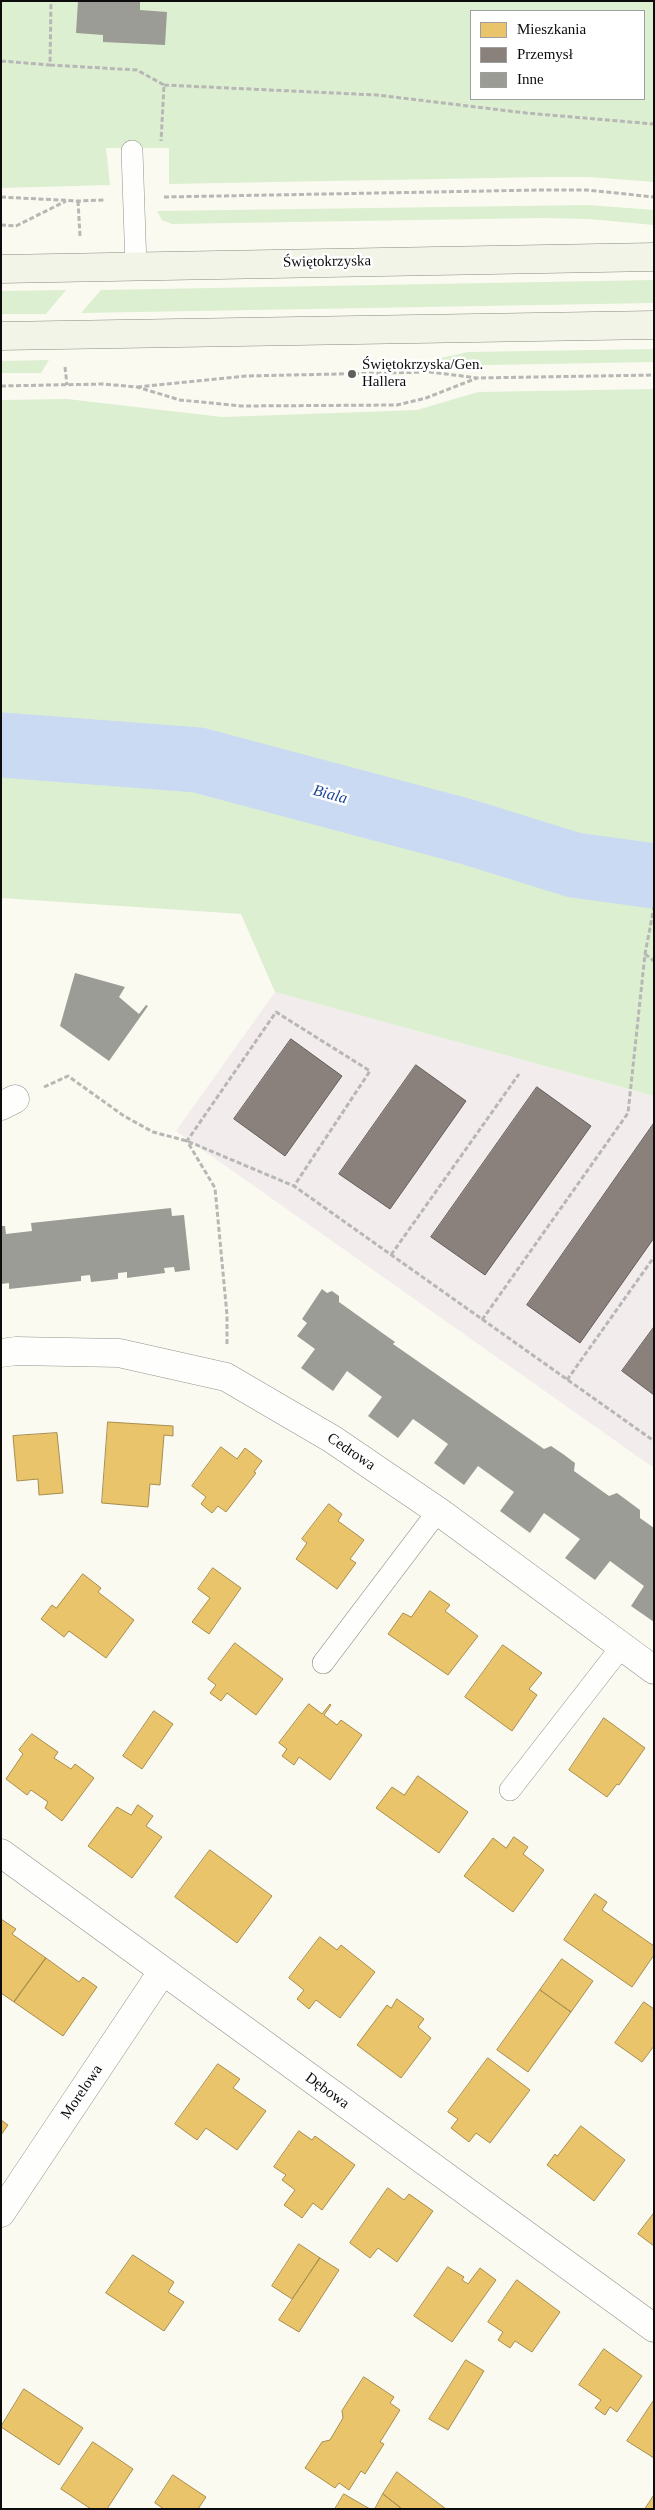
<!DOCTYPE html>
<html>
<head>
<meta charset="utf-8">
<style>
  body { margin:0 }
  #map { position:relative; width:655px; height:2510px; overflow:hidden; background:#fafaf0; font-family:"Times New Roman",serif }
  canvas { display:block }
  .frame { position:absolute; inset:0; border:2px solid #0c0c0c; pointer-events:none }
  .legend { position:absolute; left:470px; top:10px; width:175px; height:90px; box-sizing:border-box; background:#fff; border:1px solid #9e9e9e; margin:0; padding:6px 9px; list-style:none; font-size:15px; color:#0c0c0c }
  .legend li { display:flex; align-items:center; gap:10px; height:25px }
  .legend b { width:25px; border:1px solid #9e9e9e }
</style>
</head>
<body>
<div id="map">
<canvas width="655" height="2510"></canvas>
<div class="frame"></div>
<ul class="legend">
<li><b style="height:14px;background:#e9c46a"></b>Mieszkania</li>
<li><b style="height:14px;background:#8a817c"></b>Przemysł</li>
<li><b style="height:14px;background:#9c9c96"></b>Inne</li>
</ul>
</div>
<script>
const ctx = document.querySelector('canvas').getContext('2d');
ctx.lineJoin = 'round';
function fillPath(path, color) {
  ctx.fillStyle = color;
  ctx.fill(path, 'evenodd');
}
function strokePath(path, color, width, dash) {
  ctx.strokeStyle = color;
  ctx.lineWidth = width;
  ctx.lineCap = dash ? 'butt' : 'round';
  ctx.setLineDash(dash || []);
  ctx.stroke(path);
}
function write(font, color, halo, rows, align = 'center') {
  ctx.font = font + ' "Times New Roman",serif';
  ctx.lineWidth = 5;
  ctx.setLineDash([]);
  ctx.textBaseline = 'middle';
  ctx.strokeStyle = halo;
  ctx.fillStyle = color;
  for (const [text, x, y, turn = 0] of rows) {
    ctx.save();
    ctx.translate(x, y);
    ctx.rotate((+turn || 0) * Math.PI / 180);
    ctx.textAlign = isNaN(turn) ? turn : align;
    if (halo) ctx.strokeText(text, 0, 0);
    ctx.fillText(text, 0, 0);
    ctx.restore();
  }
}
fillPath(new Path2D(`
  M 275,992 L 654,1096 L 654,1468 L 176,1131 Z`), '#f2eced');
fillPath(new Path2D(`
  M 1,1 L 654,1 L 654,182 L 589,177 L 544,177 L 169,184 L 169,148 L 106,148 L 110,185 L 1,188 ZM 471,11 L 644,11 L 644,99 L 471,99 Z
  M 588,205 L 654,210 L 654,225 L 589,219 L 541,218 L 172,224 L 162,220 L 157,211 Z
  M 654,280 L 654,303 L 81,313 L 101,290 Z
  M 66,290 L 46,314 L 1,314 L 1,291 Z
  M 654,349 L 654,362 L 433,366 L 432,360 L 468,352 Z
  M 49,360 L 41,373 L 1,373 L 1,361 Z
  M 654,389 L 654,1096 L 275,992 L 241,914 L 1,898 L 1,400 L 67,399 L 222,417 L 417,410 L 478,392 Z`), '#ddefd1');
const homes = new Path2D(`
  M 108,1422 L 173,1426 L 173,1436 L 164,1435 L 160,1485 L 150,1484 L 148,1507 L 102,1503 Z
  M 57,1433 L 63,1493 L 39,1495 L 38,1479 L 17,1481 L 13,1436 Z
  M 221,1447 L 237,1459 L 245,1448 L 262,1461 L 254,1472 L 256,1473 L 226,1512 L 218,1506 L 212,1513 L 201,1504 L 206,1497 L 192,1486 Z
  M 329,1504 L 342,1514 L 338,1521 L 364,1540 L 350,1559 L 356,1563 L 337,1589 L 296,1559 L 307,1543 L 302,1539 Z
  M 213,1568 L 241,1588 L 209,1634 L 192,1622 L 210,1598 L 198,1589 Z
  M 83,1574 L 101,1588 L 98,1592 L 134,1620 L 106,1658 L 69,1631 L 64,1637 L 41,1619 L 52,1605 L 56,1608 Z
  M 430,1591 L 450,1605 L 445,1611 L 478,1636 L 448,1675 L 388,1634 L 403,1613 L 411,1617 Z
  M 235,1643 L 283,1679 L 256,1715 L 227,1693 L 221,1701 L 210,1693 L 216,1685 L 208,1679 Z
  M 503,1645 L 542,1673 L 529,1689 L 537,1695 L 512,1731 L 465,1697 Z
  M 309,1704 L 322,1714 L 330,1704 L 331,1705 L 324,1715 L 337,1725 L 341,1720 L 362,1735 L 330,1780 L 299,1757 L 294,1765 L 282,1756 L 287,1749 L 279,1743 Z
  M 154,1711 L 173,1724 L 142,1769 L 123,1756 Z
  M 604,1718 L 645,1748 L 619,1785 L 617,1784 L 607,1797 L 569,1770 Z
  M 32,1734 L 58,1752 L 54,1758 L 71,1769 L 75,1764 L 94,1778 L 62,1821 L 45,1808 L 48,1802 L 31,1790 L 27,1795 L 6,1779 L 23,1754 L 19,1750 Z
  M 418,1776 L 468,1812 L 439,1853 L 376,1808 L 392,1787 L 404,1795 Z
  M 138,1805 L 153,1816 L 146,1826 L 162,1837 L 132,1878 L 88,1846 L 117,1807 L 131,1815 Z
  M 514,1837 L 528,1847 L 523,1854 L 544,1870 L 513,1912 L 464,1876 L 493,1838 L 506,1848 Z
  M 210,1850 L 272,1896 L 237,1943 L 175,1897 Z
  M 595,1894 L 607,1902 L 602,1910 L 654,1946 L 654,1955 L 632,1987 L 564,1940 Z
  M 1,1919 L 16,1929 L 12,1934 L 46,1958 L 14,2002 L 1,1993 Z
  M 320,1937 L 337,1950 L 341,1945 L 375,1972 L 340,2018 L 316,2000 L 309,2009 L 297,1999 L 304,1990 L 289,1978 Z
  M 46,1958 L 79,1982 L 83,1977 L 97,1987 L 63,2036 L 14,2002 Z
  M 562,1959 L 593,1981 L 571,2012 L 540,1990 Z
  M 540,1990 L 571,2012 L 528,2072 L 497,2050 Z
  M 397,1999 L 424,2019 L 418,2027 L 431,2038 L 401,2078 L 357,2045 L 387,2005 L 391,2008 Z
  M 644,2002 L 654,2009 L 654,2046 L 642,2062 L 615,2043 Z
  M 488,2058 L 530,2090 L 490,2143 L 476,2133 L 469,2142 L 451,2128 L 458,2119 L 448,2112 Z
  M 218,2064 L 240,2079 L 233,2088 L 266,2111 L 237,2150 L 206,2128 L 197,2140 L 175,2124 Z
  M 1,2120 L 8,2125 L 1,2135 Z
  M 581,2126 L 625,2160 L 594,2201 L 547,2165 L 555,2154 L 557,2156 Z
  M 299,2131 L 312,2140 L 315,2136 L 355,2165 L 322,2210 L 313,2203 L 302,2218 L 284,2205 L 295,2190 L 282,2180 L 286,2175 L 274,2167 Z
  M 388,2188 L 404,2200 L 409,2194 L 433,2211 L 397,2262 L 378,2248 L 370,2258 L 350,2243 Z
  M 654,2213 L 654,2246 L 638,2234 Z
  M 299,2244 L 320,2258 L 292,2299 L 272,2286 Z
  M 133,2255 L 174,2282 L 168,2292 L 184,2302 L 164,2331 L 106,2293 Z
  M 320,2258 L 339,2270 L 299,2332 L 279,2320 Z
  M 448,2267 L 464,2277 L 462,2280 L 468,2284 L 480,2268 L 496,2280 L 452,2342 L 414,2316 Z
  M 517,2280 L 560,2312 L 532,2352 L 515,2341 L 510,2348 L 498,2340 L 503,2332 L 488,2322 Z
  M 604,2349 L 642,2376 L 617,2412 L 610,2407 L 605,2415 L 595,2408 L 601,2400 L 579,2385 Z
  M 466,2360 L 484,2371 L 448,2430 L 429,2419 Z
  M 364,2377 L 394,2397 L 390,2403 L 400,2410 L 380,2442 L 384,2444 L 365,2474 L 361,2471 L 349,2490 L 339,2483 L 335,2488 L 305,2468 L 322,2442 L 330,2440 L 343,2418 L 342,2411 Z
  M 24,2389 L 83,2428 L 59,2465 L 1,2427 Z
  M 654,2400 L 654,2458 L 627,2441 Z
  M 93,2442 L 133,2469 L 107,2509 L 91,2509 L 61,2489 Z
  M 397,2472 L 446,2509 L 402,2509 L 383,2494 Z
  M 173,2475 L 206,2497 L 198,2509 L 164,2509 L 155,2503 Z
  M 344,2494 L 370,2509 L 335,2509 Z
  M 383,2494 L 402,2509 L 375,2509 Z
  M 654,2495 L 654,2509 L 645,2509 Z`);
fillPath(homes, '#e9c46a');
strokePath(homes, '#a78d4e', 1);
const industry = new Path2D(`
  M 291,1039 L 342,1076 L 285,1156 L 234,1119 Z
  M 416,1065 L 466,1101 L 390,1209 L 339,1174 Z
  M 537,1087 L 591,1126 L 485,1275 L 431,1237 Z
  M 654,1123 L 654,1238 L 580,1343 L 527,1305 Z
  M 654,1327 L 654,1395 L 622,1371 Z`);
fillPath(industry, '#8a817c');
strokePath(industry, '#645e5a', 1);
strokePath(new Path2D(`
  M 1,745 L 198,760 L 468,832 L 574,865 L 654,876`), '#c9daf2', 65);
fillPath(new Path2D(`
  M 78,1 L 140,1 L 140,10 L 167,12 L 165,45 L 103,42 L 103,35 L 76,33 Z
  M 75,973 L 125,987 L 119,997 L 139,1014 L 146,1005 L 148,1006 L 109,1061 L 60,1026 Z
  M 171,1208 L 172,1216 L 184,1215 L 190,1270 L 175,1272 L 174,1267 L 164,1268 L 165,1273 L 127,1278 L 127,1272 L 118,1273 L 118,1279 L 91,1282 L 90,1275 L 81,1276 L 81,1281 L 9,1289 L 9,1283 L 1,1284 L 1,1226 L 5,1226 L 6,1234 L 32,1231 L 31,1223 Z
  M 322,1289 L 327,1293 L 332,1291 L 339,1296 L 339,1302 L 395,1342 L 393,1344 L 544,1449 L 551,1446 L 563,1454 L 575,1463 L 574,1471 L 609,1496 L 617,1493 L 640,1510 L 640,1518 L 654,1528 L 654,1622 L 631,1606 L 644,1586 L 610,1561 L 595,1580 L 565,1558 L 580,1539 L 544,1513 L 530,1533 L 500,1511 L 514,1492 L 478,1466 L 464,1485 L 434,1463 L 448,1444 L 430,1431 L 413,1419 L 398,1438 L 368,1416 L 382,1397 L 347,1371 L 333,1391 L 301,1368 L 315,1349 L 297,1336 L 307,1323 L 302,1319 Z`), '#9c9c96');
const service = new Path2D(`
  M 132,151 L 136,266
  M 323,1663 L 438,1511
  M 510,1790 L 622,1646`);
const minor = new Path2D(`
  M 1,1106 L 15,1099
  M 1,1353 L 16,1351 L 119,1353 L 226,1377 L 332,1439 L 438,1511 L 654,1670
  M 1,1853 L 654,2328
  M 1,2213 L 162,1972`);
const secondary = new Path2D(`
  M 1,269 L 654,257
  M 1,336 L 654,325`);
strokePath(service, '#93938f', 22);
strokePath(minor, '#93938f', 29);
strokePath(secondary, '#8a8a85', 29);
strokePath(new Path2D(`
  M 1,61 L 50,65 L 51,1
  M 50,65 L 137,70 L 164,85 L 161,141
  M 164,85 L 377,95 L 526,113 L 654,124
  M 1,197 L 78,201 L 105,200
  M 164,197 L 540,190 L 587,190 L 654,197
  M 78,201 L 80,236
  M 1,225 L 16,226 L 66,201
  M 65,367 L 67,385
  M 1,386 L 103,384 L 137,387 L 180,400 L 241,406 L 397,405 L 426,398 L 477,378
  M 137,387 L 246,376 L 430,372 L 478,378 L 654,375
  M 645,954 L 654,961
  M 44,1087 L 68,1076 L 124,1116 L 153,1132 L 187,1141 L 294,1186
  M 391,1255 L 519,1074
  M 482,1320 L 628,1113 L 645,954 L 654,907
  M 227,1344 L 227,1315 L 215,1188 L 187,1141 L 276,1012 L 370,1071 L 294,1186 L 654,1441
  M 567,1380 L 654,1257`), '#b7b7b5', 3, [5, 2.5]);
strokePath(service, '#fefefd', 21);
strokePath(minor, '#fefefd', 28);
strokePath(secondary, '#f3f4e8', 28);
for (const [x, y, r, color] of [
  [352,374,5,"#5f5f5c"]
]) {
  const dot = new Path2D();
  dot.arc(x, y, r, 0, 2 * Math.PI);
  ctx.fillStyle = color;
  ctx.fill(dot);
  strokePath(dot, '#fff', 2);
}
write('15px', '#0c0c0c', '#fff', [
  ["Świętokrzyska",327,262,-1],
  ["Cedrowa",351,1452,34],
  ["Dębowa",327,2091,36],
  ["Morelowa",82,2092,-56]
]);
write('15px', '#0c0c0c', '#fff', [
  ["Świętokrzyska/Gen.",362,365],
  ["Hallera",362,382]
], 'left');
write('italic 16px', '#1d4697', '#fff', [
  ["Biala",330,795,15]
]);
</script>
</body>
</html>
